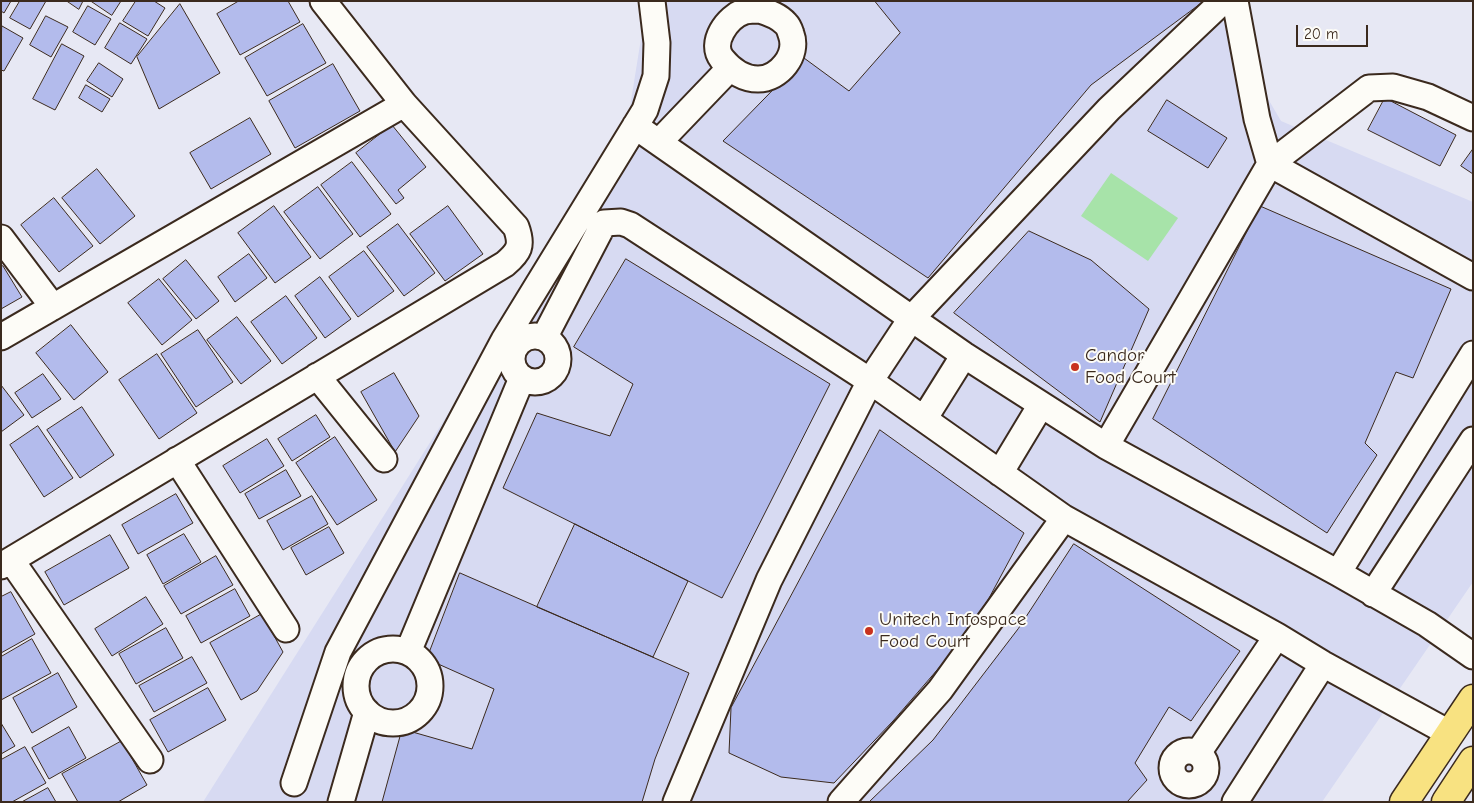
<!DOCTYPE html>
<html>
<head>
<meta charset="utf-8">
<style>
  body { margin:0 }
  #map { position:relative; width:1474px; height:803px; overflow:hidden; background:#e7e8f4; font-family:"Comic Neue",sans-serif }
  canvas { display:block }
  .frame { position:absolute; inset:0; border:2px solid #3b2a1e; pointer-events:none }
  .scale { position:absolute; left:1296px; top:25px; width:72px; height:22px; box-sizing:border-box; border:2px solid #3b2a1e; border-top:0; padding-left:6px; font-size:15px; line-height:18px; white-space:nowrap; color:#3b2a1e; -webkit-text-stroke:4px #fdfcf7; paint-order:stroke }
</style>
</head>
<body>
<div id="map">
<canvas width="1474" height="803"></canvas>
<div class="frame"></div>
<div class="scale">20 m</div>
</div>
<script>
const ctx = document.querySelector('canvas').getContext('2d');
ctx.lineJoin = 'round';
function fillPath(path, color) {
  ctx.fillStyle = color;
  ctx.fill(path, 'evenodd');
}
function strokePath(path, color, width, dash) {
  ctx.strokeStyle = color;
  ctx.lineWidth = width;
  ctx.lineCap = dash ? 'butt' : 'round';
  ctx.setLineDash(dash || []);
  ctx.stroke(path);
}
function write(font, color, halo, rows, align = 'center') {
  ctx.font = font + ' "Comic Neue",sans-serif';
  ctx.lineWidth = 4;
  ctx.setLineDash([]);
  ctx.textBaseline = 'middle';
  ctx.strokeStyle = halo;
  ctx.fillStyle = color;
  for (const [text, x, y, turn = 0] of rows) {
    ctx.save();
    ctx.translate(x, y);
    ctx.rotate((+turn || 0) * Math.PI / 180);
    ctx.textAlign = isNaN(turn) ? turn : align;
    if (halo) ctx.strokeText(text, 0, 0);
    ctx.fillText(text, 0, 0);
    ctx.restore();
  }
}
fillPath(new Path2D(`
  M 647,1 L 1211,1 L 1281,121 L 1473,202 L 1473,582 L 1322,802 L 203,802 L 626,132 Z`), '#d7daf2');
fillPath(new Path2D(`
  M 1111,173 L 1178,218 L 1148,261 L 1081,216 Z`), '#a7e3a9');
const building = new Path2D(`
  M 1,1 L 11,1 L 4,13 L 1,11 Z
  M 20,1 L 46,1 L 30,29 L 10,18 Z
  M 67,1 L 83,1 L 79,9 Z
  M 91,1 L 121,1 L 112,15 Z
  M 136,1 L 154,1 L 165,8 L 148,36 L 123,21 Z
  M 239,1 L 288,1 L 300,22 L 240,55 L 217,14 Z
  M 875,1 L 1204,1 L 1091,85 L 928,278 L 723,141 L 804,58 L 849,91 L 900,33 Z
  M 180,4 L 220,73 L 159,109 L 137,57 Z
  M 88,6 L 111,19 L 95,45 L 73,32 Z
  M 46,16 L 68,27 L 51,57 L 30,45 Z
  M 120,23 L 147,39 L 131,64 L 105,48 Z
  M 303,24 L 326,63 L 267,96 L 245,58 Z
  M 2,26 L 23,38 L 4,71 L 1,70 Z
  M 62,44 L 84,56 L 55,110 L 33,99 Z
  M 99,63 L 123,79 L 112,97 L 87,81 Z
  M 333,64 L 360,111 L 295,148 L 269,101 Z
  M 86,85 L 110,99 L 102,112 L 79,98 Z
  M 1385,98 L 1456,135 L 1440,166 L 1368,130 Z
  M 1167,100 L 1227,138 L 1208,168 L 1148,131 Z
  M 250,118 L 271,154 L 211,189 L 190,153 Z
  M 392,125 L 426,167 L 398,190 L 404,198 L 396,204 L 356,153 Z
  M 1473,149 L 1473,174 L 1461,166 Z
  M 352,162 L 391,214 L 360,237 L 321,185 Z
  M 97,169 L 135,216 L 100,244 L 62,198 Z
  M 318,187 L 353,234 L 320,259 L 284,212 Z
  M 54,198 L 93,246 L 59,272 L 21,225 Z
  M 274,206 L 311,257 L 275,283 L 238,233 Z
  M 448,206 L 483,254 L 445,281 L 410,234 Z
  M 1260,206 L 1451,289 L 1413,378 L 1396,372 L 1365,443 L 1377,455 L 1327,533 L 1153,419 Z
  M 398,224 L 435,273 L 404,296 L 367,247 Z
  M 1029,231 L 1091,260 L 1149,309 L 1100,422 L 954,313 Z
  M 364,251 L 394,291 L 358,317 L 329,277 Z
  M 249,254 L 267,278 L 235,302 L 218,277 Z
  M 626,259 L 830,384 L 722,598 L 503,488 L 537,413 L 610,436 L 633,384 L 574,347 Z
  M 186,260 L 219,301 L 196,319 L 163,279 Z
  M 3,266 L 22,297 L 1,309 L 1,267 Z
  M 320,277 L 351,319 L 325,338 L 295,296 Z
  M 159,279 L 192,320 L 162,345 L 128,303 Z
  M 286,296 L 317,338 L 282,364 L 251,322 Z
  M 237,317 L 271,361 L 241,384 L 207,340 Z
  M 71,325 L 108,372 L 74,400 L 36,353 Z
  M 198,330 L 233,382 L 196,407 L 161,354 Z
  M 157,354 L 197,413 L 159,439 L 119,380 Z
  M 394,373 L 419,416 L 395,452 L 361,392 Z
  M 43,374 L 61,399 L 32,418 L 15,393 Z
  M 1,385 L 24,415 L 1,432 Z
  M 82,407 L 114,455 L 80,478 L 47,430 Z
  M 316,415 L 330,437 L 292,461 L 278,439 Z
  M 38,426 L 73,478 L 44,497 L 10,445 Z
  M 880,430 L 1024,533 L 988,600 L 944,662 L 893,721 L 834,783 L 781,777 L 729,753 L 731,708 Z
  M 335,437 L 377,500 L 337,525 L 296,463 Z
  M 267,439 L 284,466 L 240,493 L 223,466 Z
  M 286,470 L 301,496 L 259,519 L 245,494 Z
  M 176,494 L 193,523 L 138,554 L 122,525 Z
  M 312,496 L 328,524 L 283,550 L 267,521 Z
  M 575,524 L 688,581 L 653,657 L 537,607 Z
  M 329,527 L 344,553 L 306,575 L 291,548 Z
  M 184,534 L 201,562 L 163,584 L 147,555 Z
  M 110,535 L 129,568 L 64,605 L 45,572 Z
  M 1074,544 L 1240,651 L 1191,721 L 1169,707 L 1135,763 L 1147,780 L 1127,802 L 869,802 L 933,740 L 1018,629 Z
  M 216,556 L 233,585 L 181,614 L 164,586 Z
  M 460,573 L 689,673 L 655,759 L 642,802 L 382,802 L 402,729 L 472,749 L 494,689 L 427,659 Z
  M 235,589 L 250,616 L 201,643 L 186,616 Z
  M 11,592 L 35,634 L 1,653 L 1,597 Z
  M 146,597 L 163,624 L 112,656 L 95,629 Z
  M 262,614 L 283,652 L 257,691 L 241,700 L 210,643 Z
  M 166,628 L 183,658 L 136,684 L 119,654 Z
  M 32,639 L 51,673 L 1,700 L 1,657 Z
  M 192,657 L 207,683 L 154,712 L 139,686 Z
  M 58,673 L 77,707 L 32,733 L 13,698 Z
  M 208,688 L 226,720 L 168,752 L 150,720 Z
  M 1,723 L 15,746 L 1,754 Z
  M 69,727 L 86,758 L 49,779 L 32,748 Z
  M 122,741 L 147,785 L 118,802 L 78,802 L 62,774 Z
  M 25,747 L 46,783 L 12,802 L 1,802 L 1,760 Z
  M 48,788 L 56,802 L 22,802 Z`);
fillPath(building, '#b3bbec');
strokePath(building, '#3b2a1e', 1);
const minor = new Path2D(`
  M 1235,1 L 1257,119 L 1270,164 L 1473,277
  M 760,10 C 770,13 779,16 786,24 C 789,27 790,31 791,34 C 799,55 779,79 758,79 C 743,79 731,70 722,59 C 709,43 727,17 745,11 C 749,10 755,10 760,10 Z
  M 635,126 L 964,355 L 1106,446 L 1338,573 L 1427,624 L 1473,656
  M 659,142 L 729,69
  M 1,238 L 53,307
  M512 359a23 23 0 1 1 46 0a23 23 0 1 1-46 0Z
  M 1,337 L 404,104
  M 544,338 L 604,223 L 621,222 L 630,225 L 870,381 L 1064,518 L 1277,636
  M 317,376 L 384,459
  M 924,419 L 964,355
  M 1106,446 L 1270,164 L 1369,88 L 1393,87 L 1428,97 L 1473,118
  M 177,460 L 286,629
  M 1000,473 L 1041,405
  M 11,560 L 150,760
  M 1,566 L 505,264 C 519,252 523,246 516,227 L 404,104 L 323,1
  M 1338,573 L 1473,354
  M 1373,594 L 1473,440
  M356 686a37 37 0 1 1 74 0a37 37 0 1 1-74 0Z
  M 408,652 L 522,378
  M1172 768a17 17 0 1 1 34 0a17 17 0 1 1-34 0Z
  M 1198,753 L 1277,636 L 1323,664 L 1449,733
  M 294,783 L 338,652 L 504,340 L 645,110 L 656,76 L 657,43 L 652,1
  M 341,802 L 367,712
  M 676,802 L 769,580 L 870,381 L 911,319 L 1109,109 L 1223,1
  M 841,802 L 940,690 L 1064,518
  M 1235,802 L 1323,664`);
const major = new Path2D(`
  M 1404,802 L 1473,699
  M 1446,802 L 1473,761`);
strokePath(minor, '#3b2a1e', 29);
strokePath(major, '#3b2a1e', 31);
strokePath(minor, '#fdfcf7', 25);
strokePath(major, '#f8e281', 28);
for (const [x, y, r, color] of [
  [1075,367,5,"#c8321e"],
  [869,631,5,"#c8321e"]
]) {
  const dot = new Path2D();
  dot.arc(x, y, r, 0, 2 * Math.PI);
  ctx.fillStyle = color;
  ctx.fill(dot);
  strokePath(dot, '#fdfcf7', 2);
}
write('19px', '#3b2a1e', '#fdfcf7', [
  ["Candor",1085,356],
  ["Food Court",1085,378],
  ["Unitech Infospace",879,620],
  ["Food Court",879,642]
], 'left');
</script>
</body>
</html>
